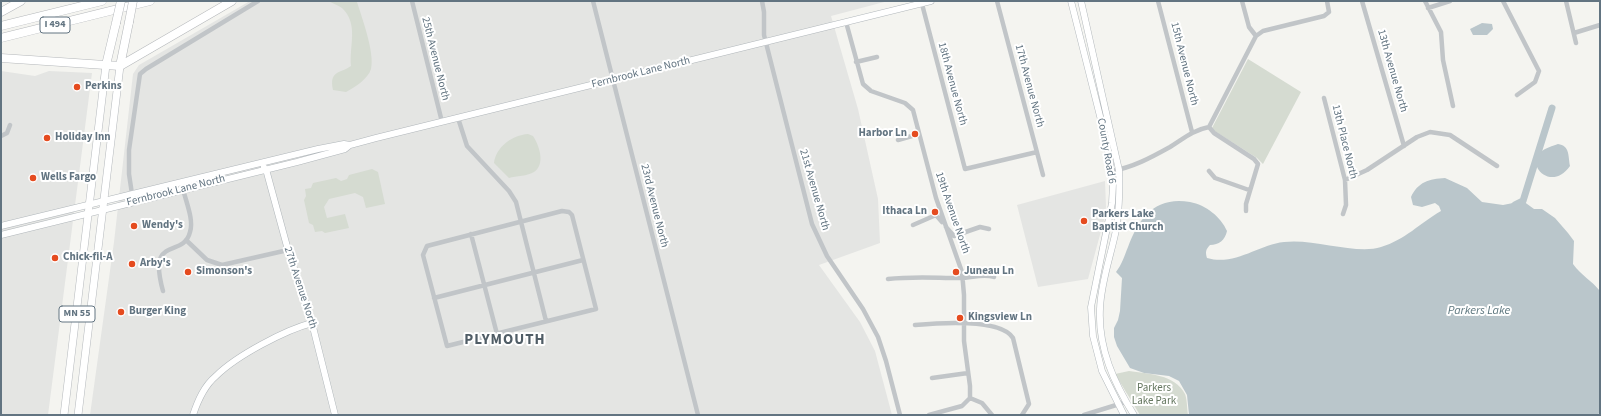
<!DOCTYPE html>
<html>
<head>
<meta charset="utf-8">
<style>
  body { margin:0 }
  #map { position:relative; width:1601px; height:416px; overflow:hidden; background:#f4f4f0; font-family:"Source Sans 3",sans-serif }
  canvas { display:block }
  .frame { position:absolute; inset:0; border:2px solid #627481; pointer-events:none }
</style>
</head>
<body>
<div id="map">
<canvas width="1601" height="416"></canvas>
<div class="frame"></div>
</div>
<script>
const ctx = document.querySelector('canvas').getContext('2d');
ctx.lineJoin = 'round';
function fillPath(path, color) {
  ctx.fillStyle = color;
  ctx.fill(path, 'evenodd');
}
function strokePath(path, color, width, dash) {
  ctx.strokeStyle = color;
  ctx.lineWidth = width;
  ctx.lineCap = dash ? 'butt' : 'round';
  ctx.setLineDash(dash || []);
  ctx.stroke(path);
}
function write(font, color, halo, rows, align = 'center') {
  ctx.font = font + ' "Source Sans 3",sans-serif';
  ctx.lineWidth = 4;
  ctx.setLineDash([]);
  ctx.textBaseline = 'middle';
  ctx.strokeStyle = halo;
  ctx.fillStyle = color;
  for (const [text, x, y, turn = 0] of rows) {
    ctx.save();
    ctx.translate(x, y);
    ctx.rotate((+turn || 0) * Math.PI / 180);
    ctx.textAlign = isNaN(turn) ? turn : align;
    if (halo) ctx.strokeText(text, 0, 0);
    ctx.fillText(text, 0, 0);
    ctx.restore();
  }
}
fillPath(new Path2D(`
  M 250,1 L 888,1 L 831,16 L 858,109 L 878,199 L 880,243 L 819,265 L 860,322 L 875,351 L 892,415 L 90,415 L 114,242 L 133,74 L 139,65 Z
  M 1,71 L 35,76 L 49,71 L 92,73 L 48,415 L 1,415 Z
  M 1105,181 L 1106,207 L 1104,220 L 1088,279 L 1038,287 L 1017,205 Z`), '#e4e5e3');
fillPath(new Path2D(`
  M 328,1 L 357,2 C 362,18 375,53 371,69 C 368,79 355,87 346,92 L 333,90 C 329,70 340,74 351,66 C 349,46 359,24 342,8 C 338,5 332,3 328,1 Z
  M 1248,59 L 1301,92 L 1263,164 L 1257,158 L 1213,130 L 1212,128 Z
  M 528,134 L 533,136 C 539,145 546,164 534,172 C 528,176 516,176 509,178 L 494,163 C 496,147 512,135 528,134 Z
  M 372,169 L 378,172 L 385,204 L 366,208 L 363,197 L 355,193 L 329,199 L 324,207 L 327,218 L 345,214 L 349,228 L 325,233 L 322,231 L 315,232 L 313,225 L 309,223 L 304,200 L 306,196 L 305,189 L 311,188 L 313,183 L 336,178 L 341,181 L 347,179 L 349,175 Z
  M 1129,371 C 1148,374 1175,374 1185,394 C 1187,399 1187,408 1188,415 L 1140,415 L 1115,374 Z`), '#d5dbd1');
fillPath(new Path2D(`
  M 1482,23 L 1492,24 L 1493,29 L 1487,35 L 1473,35 L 1470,29 Z
  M 1558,144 C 1570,146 1568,155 1570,166 C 1552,192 1525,166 1541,152 C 1545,148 1553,146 1558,144 Z
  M 1445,178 L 1467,188 L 1482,202 L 1503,205 L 1523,201 L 1534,209 L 1542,209 L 1555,218 L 1568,233 L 1574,241 L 1573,264 C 1581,275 1592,281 1600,291 L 1600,413 L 1596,415 L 1189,415 L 1187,395 L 1179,381 L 1169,376 L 1144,373 L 1130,368 L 1117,346 L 1114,337 L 1114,328 L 1118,320 L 1120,311 L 1122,278 L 1116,272 C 1122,264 1124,257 1128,247 C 1139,217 1156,196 1190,202 C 1206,205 1221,217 1227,231 C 1225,240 1219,245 1210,245 C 1206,249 1205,252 1207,258 C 1235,266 1258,245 1284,242 C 1313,238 1356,255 1381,247 C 1405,240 1420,223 1441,211 L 1439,206 L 1435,203 L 1422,207 L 1413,205 L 1411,197 C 1418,182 1429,179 1445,178 Z`), '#bac6cb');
strokePath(new Path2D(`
  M 1515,205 L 1523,201 L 1552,108`), '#bac6cb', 7);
const secondary = new Path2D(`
  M 1071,1 L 1107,144 L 1113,184 L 1112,203 L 1091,307 L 1093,336 L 1102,371 L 1124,415
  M 1081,1 L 1119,170 C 1120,188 1119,206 1117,225 C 1112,253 1101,280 1100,309 C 1098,348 1114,383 1134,415
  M 264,167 L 267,173 L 288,250 L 312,323 L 335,415
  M 1,226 L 318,149 L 344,144 L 350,145
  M 1,235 L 297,162 L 345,149 L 350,145 L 376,138 L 931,1
  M 193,415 C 198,400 204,386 216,376 C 236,356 285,330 312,323`);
const primary = new Path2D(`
  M 64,415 L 106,65
  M 78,415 L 120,66`);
const highway = new Path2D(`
  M 1,12 L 21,1
  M 1,26 L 102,1
  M 1,38 L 150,1
  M 1,58 L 120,66 L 232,1
  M 106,65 L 116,23
  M 120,66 L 129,22`);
strokePath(secondary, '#b1b7bb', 7);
strokePath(primary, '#b4b8bc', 8);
strokePath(highway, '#b4b7ba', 9);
strokePath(new Path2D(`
  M 412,1 L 442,122
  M 593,1 L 698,415
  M 762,1 L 764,12 L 764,35 L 812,224 L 827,256 L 863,309 L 878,337 L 886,361 L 900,415
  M 997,1 L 1043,175
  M 1158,1 L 1192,132
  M 1362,1 L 1404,146
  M 1425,1 L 1441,32 L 1443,60 L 1453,106
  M 1503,1 L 1539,71 L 1535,82 L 1517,95
  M 1566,1 L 1576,43
  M 922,4 L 965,169 L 1037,152
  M 1428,8 L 1450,1
  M 846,22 L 863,84 L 871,91 L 905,103 L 913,110 L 936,198 L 962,272 L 964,295 L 964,341 L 970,386 L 970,398 L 962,406 L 929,415
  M 1574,33 L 1600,25
  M 1256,36 L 1263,31 L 1324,16 L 1329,12 L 1327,1
  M 856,62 L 877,57
  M 1324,98 L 1345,180 L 1346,205 L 1343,214
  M 458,118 L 467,146 L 509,191 L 516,202 L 546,321
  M 1209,127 L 1256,36 L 1249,27 L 1242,1
  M 1,136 L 7,133 L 10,125
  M 898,140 L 919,134
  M 1111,171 C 1132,168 1152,157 1170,147 C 1183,139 1193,130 1209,127 L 1214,133 L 1254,159 L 1258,164 L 1246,204 L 1246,211
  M 1209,171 L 1215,178 L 1249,190
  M 1345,180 L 1367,170 L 1417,137 L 1430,132 L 1450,135 L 1497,166
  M 132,194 L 129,174 L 129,150 L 140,74 L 146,69 L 258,1
  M 562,211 L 569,212 L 572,215 L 596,309 L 447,346 L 423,255 L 427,246 Z
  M 913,225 L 936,215 L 942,222
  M 946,227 L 954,236 L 980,227 L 989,229
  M 471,234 L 497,334
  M 186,240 L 207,260 L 222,265 L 288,250
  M 888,279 C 913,276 936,278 960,278 C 972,278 983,273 994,277
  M 163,291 C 147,233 183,260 190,232 C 194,220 186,202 183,189
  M 434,298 L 583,260
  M 915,325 C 937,323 1001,318 1013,338 L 1029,404 L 1022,415
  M 932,378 L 968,373
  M 970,398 L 982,403 L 992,415
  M 1084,415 L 1126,402`), '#c1c5c8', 4.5);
strokePath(secondary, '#fff', 6);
strokePath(primary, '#fff', 7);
strokePath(highway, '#fff', 8);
const highwayBridge = new Path2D(`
  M 129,22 L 133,1
  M 116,23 L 121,1`);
strokePath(highwayBridge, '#b4b7ba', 9, []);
strokePath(highwayBridge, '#fff', 8);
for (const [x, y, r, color] of [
  [77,87,4,"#e54b1f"],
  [915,134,4,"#e54b1f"],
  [47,138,4,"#e54b1f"],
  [33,178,4,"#e54b1f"],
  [935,212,4,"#e54b1f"],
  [1084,221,4,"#e54b1f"],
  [134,226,4,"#e54b1f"],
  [55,258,4,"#e54b1f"],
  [132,264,4,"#e54b1f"],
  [188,272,4,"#e54b1f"],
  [956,272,4,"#e54b1f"],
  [121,312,4,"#e54b1f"],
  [960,318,4,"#e54b1f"]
]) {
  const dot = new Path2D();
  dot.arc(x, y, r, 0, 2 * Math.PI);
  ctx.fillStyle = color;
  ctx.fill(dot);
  strokePath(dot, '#fff', 1.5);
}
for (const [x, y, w] of [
  [55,25,30],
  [77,314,36]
]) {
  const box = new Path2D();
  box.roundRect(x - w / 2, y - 8, w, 16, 3);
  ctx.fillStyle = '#fff';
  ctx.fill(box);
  strokePath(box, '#627481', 1);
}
write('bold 10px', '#627481', null, [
  ["I 494",55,25],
  ["MN 55",77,314]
]);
write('11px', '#627481', '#fff', [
  ["25th Avenue North",435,59,76],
  ["15th Avenue North",1184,64,76],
  ["13th Avenue North",1392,71,74],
  ["Fernbrook Lane North",641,73,-14],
  ["18th Avenue North",952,84,75],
  ["17th Avenue North",1029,86,75],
  ["13th Place North",1344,142,76],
  ["County Road 6",1106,151,80],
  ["21st Avenue North",814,190,74],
  ["Fernbrook Lane North",176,191,-14],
  ["23rd Avenue North",654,206,76],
  ["19th Avenue North",952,213,71],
  ["27th Avenue North",300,288,72]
]);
write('bold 11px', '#627481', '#fff', [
  ["Perkins",85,87],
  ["Harbor Ln",907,134,"right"],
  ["Holiday Inn",55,138],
  ["Wells Fargo",41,178],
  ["Ithaca Ln",927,212,"right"],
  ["Parkers Lake",1092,215],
  ["Baptist Church",1092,228],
  ["Wendy's",142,226],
  ["Chick-fil-A",63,258],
  ["Arby's",140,264],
  ["Simonson's",196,272],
  ["Juneau Ln",964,272],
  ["Burger King",129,312],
  ["Kingsview Ln",968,318]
], 'left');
write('11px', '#667861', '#fff', [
  ["Parkers",1154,389],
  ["Lake Park",1154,402]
]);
write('italic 12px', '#5e777f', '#fff', [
  ["Parkers Lake",1479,311]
]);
ctx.letterSpacing = '1px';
write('bold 15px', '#505d66', '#fff', [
  ["PLYMOUTH",505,341]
]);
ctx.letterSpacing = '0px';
</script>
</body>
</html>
